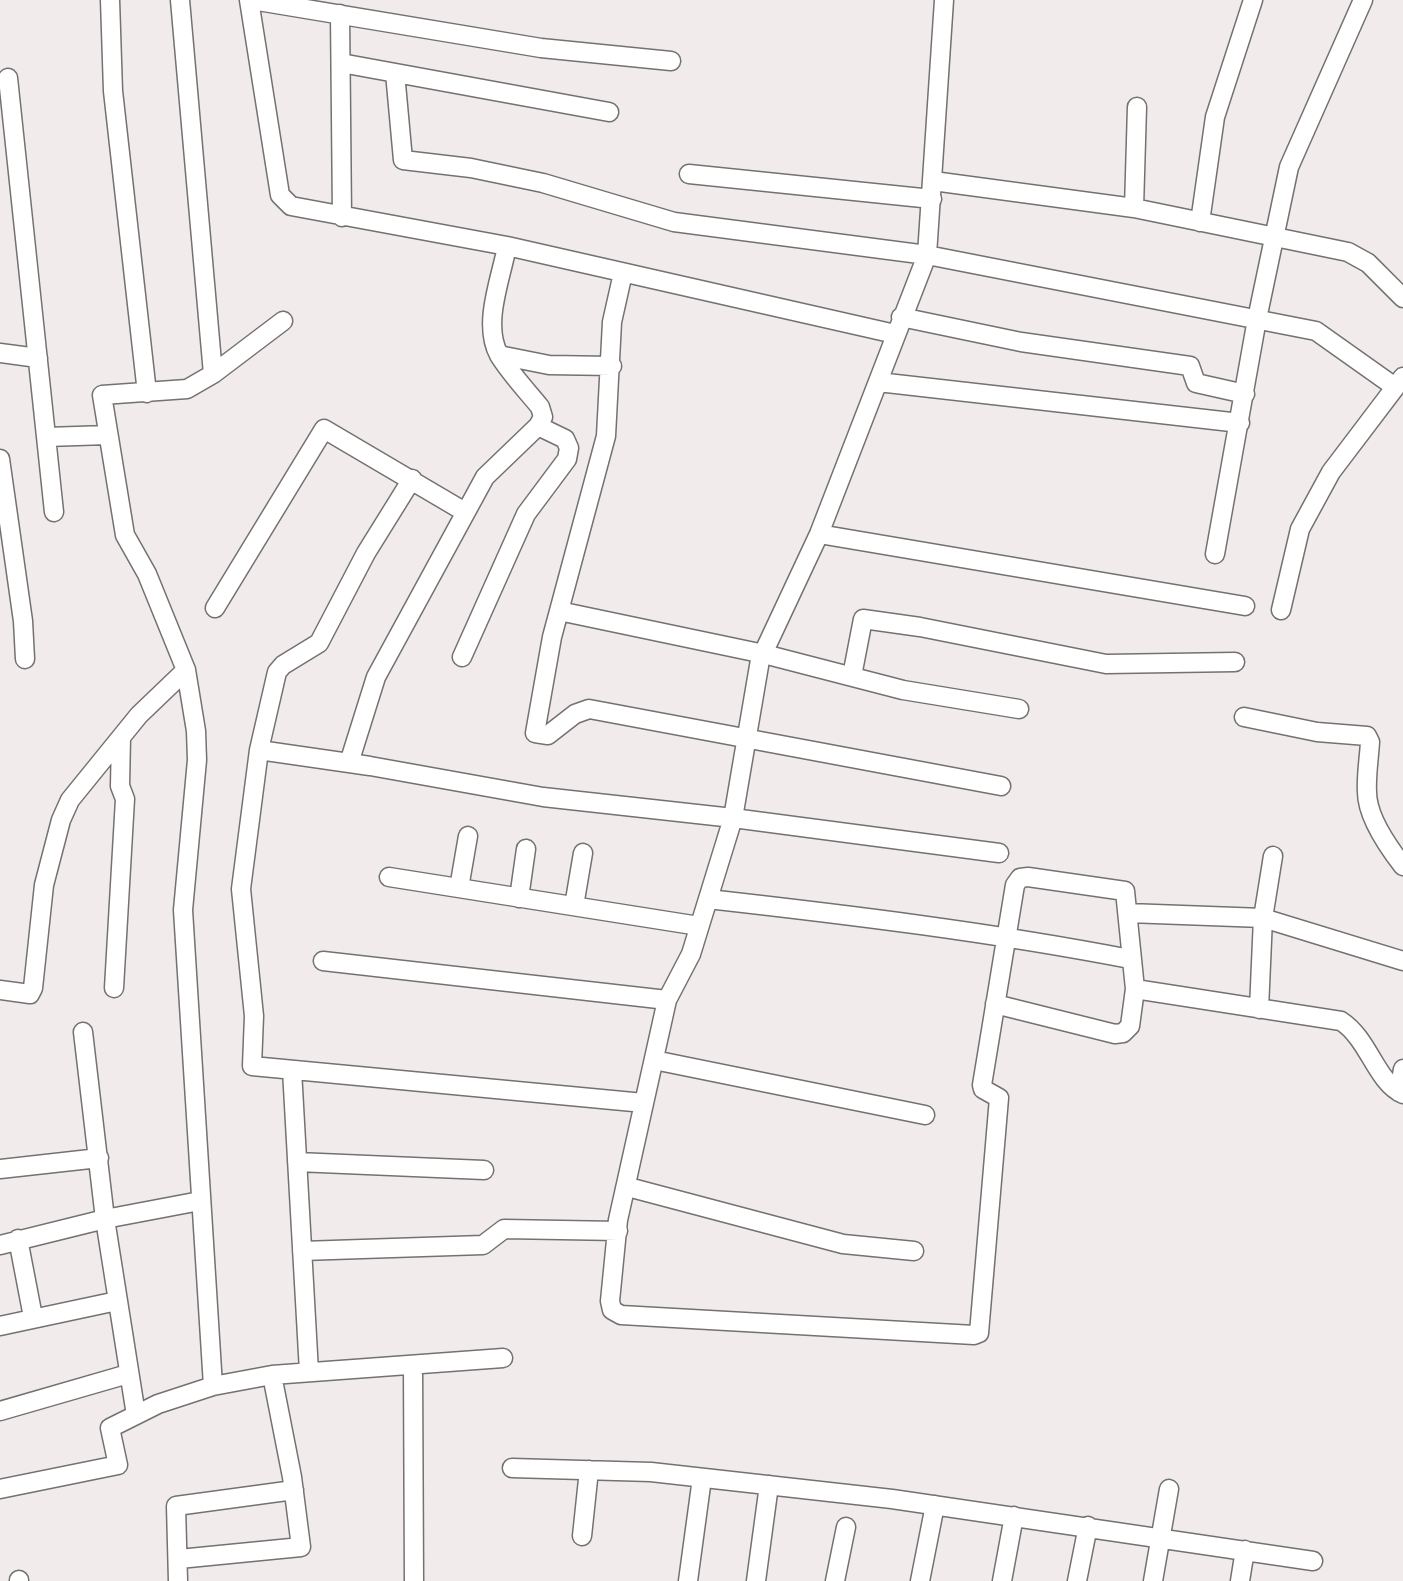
<!DOCTYPE html>
<html>
<head>
<meta charset="utf-8">
<style>
  body { margin:0 }
  canvas { display:block; background:#f1eceb }
</style>
</head>
<body>
<canvas width="1403" height="1581"></canvas>
<script>
const ctx = document.querySelector('canvas').getContext('2d');
ctx.lineJoin = 'round';
function strokePath(path, color, width, dash) {
  ctx.strokeStyle = color;
  ctx.lineWidth = width;
  ctx.lineCap = dash ? 'butt' : 'round';
  ctx.setLineDash(dash || []);
  ctx.stroke(path);
}
const minor = new Path2D(`
  M 110,0 L 113,91 L 147,393
  M 180,0 L 213,374
  M 249,0 L 280,195 L 291,206 L 507,246 L 895,334
  M 252,0 L 541,48 L 671,61
  M 944,0 L 927,255 L 819,534 L 760,660 L 733,818 L 691,954 L 667,1000 L 618,1220 L 610,1301 L 612,1310 L 621,1315 L 974,1335 L 979,1333 L 999,1098 L 983,1089 L 982,1085 L 1015,885 L 1020,878 L 1028,877 L 1125,891 L 1135,989 L 1130,1026 L 1123,1033 L 1115,1034 L 995,1004
  M 340,14 L 342,217
  M 341,63 L 609,112
  M 395,73 L 403,160 L 471,168 L 543,183 L 674,222 L 927,255 L 1316,331 L 1395,387
  M 8,78 L 54,512
  M 689,174 L 932,199
  M 933,181 L 1134,208 L 1348,252 L 1368,263 L 1403,298
  M 1134,208 L 1137,107
  M 1200,222 L 1215,117 L 1253,0
  M 623,273 L 612,322 L 606,436 L 552,637 L 535,733 L 548,735 L 575,714 L 589,709 L 1001,786
  M 901,317 L 1021,342 L 1190,366 L 1196,383 L 1245,394
  M 0,353 L 38,358
  M 499,355 L 549,365 L 612,366
  M 878,382 L 1240,423
  M 46,437 L 108,435
  M 0,459 L 23,621 L 25,659
  M 412,479 L 366,553 L 319,643 L 283,665 L 277,672 L 259,750 L 241,889 L 254,1016 L 252,1066 L 644,1103
  M 819,534 L 1245,606
  M 1215,554 L 1257,319 L 1289,167 L 1363,0
  M 215,608 L 324,429 L 465,512
  M 1281,610 L 1300,529 L 1331,472 L 1403,377
  M 559,611 L 764,654 L 903,690 L 1019,709
  M 462,657 L 526,514 L 567,459 L 569,448 L 565,439 L 538,426
  M 852,676 L 863,619 L 920,627 L 1106,664 L 1235,662
  M 1244,717 L 1317,732 L 1367,736 L 1370,742 C 1369,759 1366,776 1367,792 C 1367,816 1389,848 1403,866
  M 259,750 L 370,766 L 543,797 L 733,818 L 999,853
  M 349,763 L 376,677 L 485,477 L 538,426 L 543,417 L 540,407 C 527,391 510,373 499,355 C 482,324 501,279 507,246
  M 389,877 L 699,926
  M 459,888 L 468,836
  M 519,898 L 526,849
  M 708,899 C 850,915 990,932 1130,959
  M 574,906 L 583,853
  M 1128,913 L 1263,918 L 1403,961
  M 323,961 L 667,1000
  M 114,988 L 125,799 L 120,786 L 121,737
  M 1135,989 L 1341,1021 C 1369,1039 1376,1082 1403,1094
  M 0,990 L 30,994 L 33,988 L 44,885 L 61,820 L 70,800 L 139,715 L 186,670
  M 1259,1009 L 1263,918 L 1273,856
  M 83,1032 L 105,1219 L 136,1415
  M 654,1060 L 925,1115
  M 292,1070 L 309,1372
  M 1399,1092 L 1403,1069
  M 297,1162 L 484,1170
  M 0,1169 L 99,1158
  M 628,1187 L 843,1244 L 914,1251
  M 18,1239 L 33,1317
  M 0,1245 L 105,1219 L 200,1201
  M 302,1251 L 483,1245 L 504,1229 L 618,1231
  M 0,1326 L 117,1301
  M 413,1365 L 414,1581
  M 213,1386 L 183,910 L 197,760 L 196,731 L 186,670 L 147,574 L 125,535 L 102,395 L 187,389 L 213,374 L 283,321
  M 0,1411 L 128,1374
  M 512,1468 L 651,1472 L 892,1499 L 1313,1561
  M 0,1489 L 118,1465 L 110,1428 L 158,1404 L 213,1386 L 272,1375 L 503,1358
  M 582,1536 L 589,1470
  M 179,1559 L 301,1547 L 292,1477 L 272,1375
  M 19,1581 L 19,1580
  M 178,1581 L 176,1506 L 294,1490
  M 688,1581 L 702,1478
  M 756,1581 L 769,1485
  M 835,1581 L 846,1527
  M 920,1581 L 935,1505
  M 1002,1581 L 1014,1516
  M 1077,1581 L 1088,1526
  M 1153,1581 L 1169,1489
  M 1240,1581 L 1245,1550`);
strokePath(minor, '#747170', 21);
strokePath(minor, '#fff', 18);
</script>
</body>
</html>
